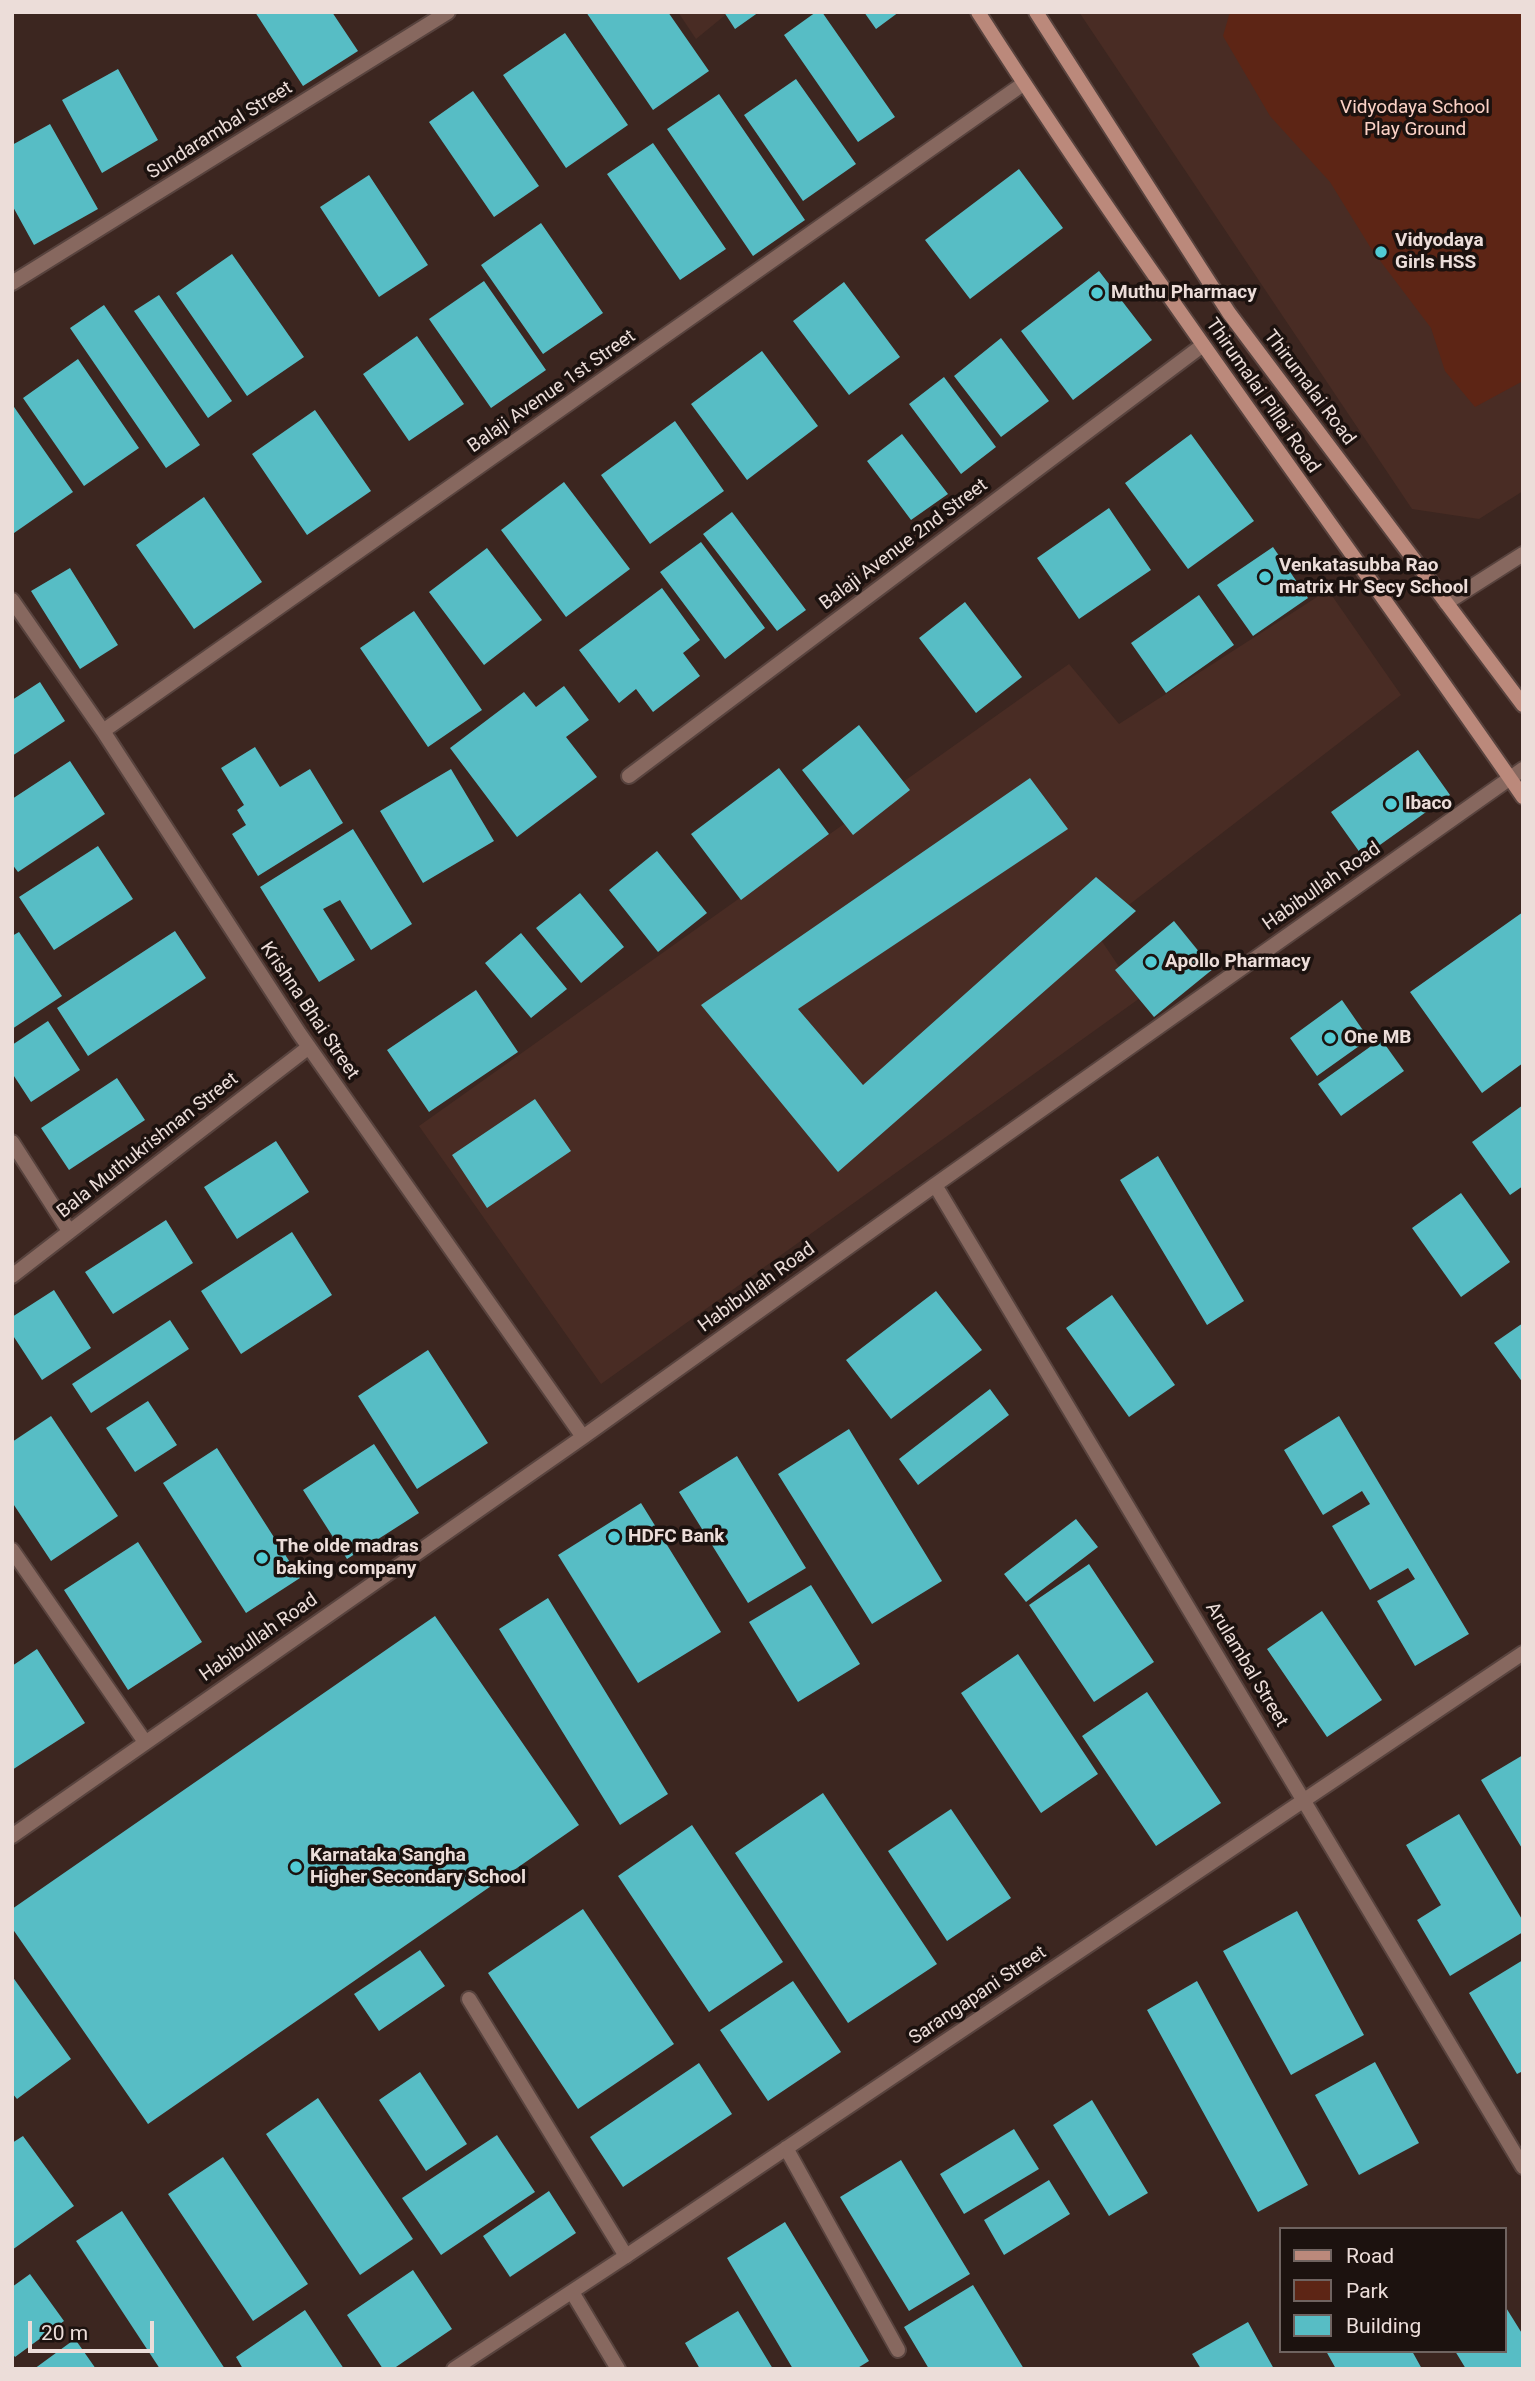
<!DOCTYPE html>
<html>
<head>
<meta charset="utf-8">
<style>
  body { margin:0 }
  #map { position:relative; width:1535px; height:2381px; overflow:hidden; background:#3c2620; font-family:Roboto,sans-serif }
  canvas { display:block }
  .frame { position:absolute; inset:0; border:14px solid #ecddd9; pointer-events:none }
  .legend { position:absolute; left:1279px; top:2227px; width:228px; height:126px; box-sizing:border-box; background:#1c120f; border:2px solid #6f6360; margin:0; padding:9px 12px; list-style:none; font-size:21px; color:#ecddd9 }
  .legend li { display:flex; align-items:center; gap:14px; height:35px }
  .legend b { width:35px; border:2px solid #6f6360 }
  .scale { position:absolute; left:28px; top:2321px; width:126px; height:32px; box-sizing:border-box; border:4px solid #ecddd9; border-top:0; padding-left:9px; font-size:21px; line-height:24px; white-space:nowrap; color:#ecddd9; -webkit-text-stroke:5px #1c120f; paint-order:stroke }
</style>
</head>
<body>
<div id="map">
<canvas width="1535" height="2381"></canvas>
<div class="frame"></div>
<ul class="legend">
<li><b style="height:9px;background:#bb897b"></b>Road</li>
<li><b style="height:19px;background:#5d2515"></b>Park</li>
<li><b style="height:19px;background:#57bdc5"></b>Building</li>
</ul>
<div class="scale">20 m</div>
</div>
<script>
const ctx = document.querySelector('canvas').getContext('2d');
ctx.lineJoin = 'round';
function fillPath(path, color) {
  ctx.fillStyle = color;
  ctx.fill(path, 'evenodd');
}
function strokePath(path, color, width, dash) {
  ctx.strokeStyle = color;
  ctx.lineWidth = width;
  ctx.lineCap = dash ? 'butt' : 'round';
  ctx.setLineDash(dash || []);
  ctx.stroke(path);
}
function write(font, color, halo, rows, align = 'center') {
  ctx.font = font + ' Roboto,sans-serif';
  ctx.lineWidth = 7;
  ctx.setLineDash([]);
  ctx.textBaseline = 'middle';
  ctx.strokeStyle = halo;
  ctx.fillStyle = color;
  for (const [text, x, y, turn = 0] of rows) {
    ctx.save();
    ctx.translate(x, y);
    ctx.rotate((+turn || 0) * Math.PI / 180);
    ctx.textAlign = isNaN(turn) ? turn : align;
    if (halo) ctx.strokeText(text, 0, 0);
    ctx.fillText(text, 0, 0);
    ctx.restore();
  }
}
fillPath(new Path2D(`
  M 678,12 L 729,12 L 696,39 Z
  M 1079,12 L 1523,12 L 1523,491 L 1479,519 L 1412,509 Z
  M 1328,590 L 1401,695 L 1095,931 L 1140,998 L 601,1384 L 419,1126 L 1069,664 L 1119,724 Z`), '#492c24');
fillPath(new Path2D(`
  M 1230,12 L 1523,12 L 1523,381 L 1475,407 L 1445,371 L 1431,328 L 1372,250 L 1330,182 L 1270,116 L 1223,36 Z`), '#5d2515');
fillPath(new Path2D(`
  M 255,12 L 332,12 L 358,51 L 303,86 Z
  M 586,12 L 668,12 L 709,71 L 653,110 Z
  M 724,12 L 759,12 L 735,29 Z
  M 816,12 L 822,12 L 895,117 L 858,142 L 784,35 Z
  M 864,12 L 899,12 L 876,29 Z
  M 565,33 L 628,125 L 566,168 L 503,75 Z
  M 118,69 L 158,140 L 102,173 L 62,100 Z
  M 796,79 L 856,164 L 803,201 L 744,115 Z
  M 473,91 L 539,186 L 494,217 L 429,122 Z
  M 719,94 L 805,220 L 753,256 L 667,129 Z
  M 50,124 L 98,209 L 34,245 L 12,205 L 12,145 Z
  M 653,143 L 726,249 L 680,280 L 607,174 Z
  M 1019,169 L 1063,228 L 970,299 L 925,240 Z
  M 369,175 L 428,265 L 379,297 L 320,207 Z
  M 541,223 L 603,313 L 543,354 L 481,265 Z
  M 232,254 L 304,357 L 247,396 L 176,293 Z
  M 1099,271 L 1152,340 L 1073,400 L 1021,331 Z
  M 484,281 L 546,370 L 491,408 L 429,319 Z
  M 844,282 L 900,357 L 849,395 L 793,321 Z
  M 159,295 L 232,401 L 208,418 L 134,311 Z
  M 104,305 L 200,445 L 166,468 L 70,328 Z
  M 417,336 L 464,404 L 409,441 L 363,374 Z
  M 1001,338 L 1049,401 L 1001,437 L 954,376 Z
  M 762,351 L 818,426 L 747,480 L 691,404 Z
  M 78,359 L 139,448 L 84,486 L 23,398 Z
  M 944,377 L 996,447 L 961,474 L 909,404 Z
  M 12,404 L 73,492 L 14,533 L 12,531 Z
  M 315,410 L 371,491 L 307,535 L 252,454 Z
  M 675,421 L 724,491 L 650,544 L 601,475 Z
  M 902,434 L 948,494 L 911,520 L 867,461 Z
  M 1191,434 L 1254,521 L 1188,569 L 1125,483 Z
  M 564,482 L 630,569 L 566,617 L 501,530 Z
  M 204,497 L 262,582 L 194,629 L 136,545 Z
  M 1109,508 L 1151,570 L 1079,619 L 1037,558 Z
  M 732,512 L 806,610 L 777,631 L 703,534 Z
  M 701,542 L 765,628 L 725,659 L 660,572 Z
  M 1273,547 L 1308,598 L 1253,636 L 1217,585 Z
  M 487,548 L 542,620 L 484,665 L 429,592 Z
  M 70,568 L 118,645 L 80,669 L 31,591 Z
  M 662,588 L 700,640 L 683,653 L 700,676 L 653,712 L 636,689 L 619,703 L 579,650 Z
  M 1199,595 L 1234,645 L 1166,693 L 1131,643 Z
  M 965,602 L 1022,677 L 976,713 L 919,638 Z
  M 414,611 L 482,710 L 428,747 L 360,648 Z
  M 40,682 L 65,721 L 12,756 L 12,700 Z
  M 564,686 L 589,720 L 566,737 L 597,777 L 517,837 L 450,748 L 524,692 L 536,707 Z
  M 859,725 L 910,790 L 853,835 L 802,770 Z
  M 255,747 L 280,787 L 310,769 L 343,823 L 258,876 L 232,834 L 246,825 L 237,810 L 244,805 L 221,768 Z
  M 1418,750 L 1450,795 L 1363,857 L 1331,812 Z
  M 70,761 L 105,814 L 18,872 L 12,864 L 12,799 Z
  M 779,768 L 829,834 L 741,900 L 691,834 Z
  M 451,769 L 494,841 L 423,883 L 380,811 Z
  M 1030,778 L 1068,829 L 798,1009 L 863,1085 L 1096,877 L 1136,911 L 838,1172 L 701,1005 Z
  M 353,829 L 412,924 L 371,950 L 340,900 L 323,909 L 355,960 L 319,982 L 260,887 Z
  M 98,846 L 133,899 L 54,950 L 19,897 Z
  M 657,851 L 707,913 L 658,952 L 609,890 Z
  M 580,893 L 624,947 L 581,983 L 536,928 Z
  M 1523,912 L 1523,1063 L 1482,1093 L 1410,992 Z
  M 1174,921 L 1213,969 L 1154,1017 L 1115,970 Z
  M 175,931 L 206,978 L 88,1056 L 57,1008 Z
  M 19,932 L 62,996 L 12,1029 L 12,936 Z
  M 521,933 L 567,989 L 531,1018 L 485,963 Z
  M 476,990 L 518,1052 L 429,1112 L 387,1050 Z
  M 1342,1000 L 1369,1039 L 1317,1076 L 1290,1038 Z
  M 48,1021 L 80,1070 L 31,1102 L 12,1073 L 12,1045 Z
  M 1381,1039 L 1404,1071 L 1341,1116 L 1318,1084 Z
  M 117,1078 L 145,1120 L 69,1170 L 41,1128 Z
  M 535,1099 L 571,1151 L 487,1208 L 452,1155 Z
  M 1523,1105 L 1523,1186 L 1510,1195 L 1472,1142 Z
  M 276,1141 L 309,1192 L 237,1239 L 204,1187 Z
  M 1158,1156 L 1244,1301 L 1207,1325 L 1120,1180 Z
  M 1461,1193 L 1510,1262 L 1461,1297 L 1412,1228 Z
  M 166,1220 L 193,1263 L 113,1314 L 85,1272 Z
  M 292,1232 L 332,1295 L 241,1354 L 201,1291 Z
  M 54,1290 L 91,1348 L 42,1380 L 12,1334 L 12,1317 Z
  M 936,1291 L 982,1350 L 891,1419 L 846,1360 Z
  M 1112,1295 L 1175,1385 L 1129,1417 L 1066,1328 Z
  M 170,1320 L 189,1349 L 91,1413 L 72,1384 Z
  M 1523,1323 L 1523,1383 L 1494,1343 Z
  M 428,1350 L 488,1443 L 417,1489 L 358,1396 Z
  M 990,1389 L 1009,1415 L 918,1485 L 899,1459 Z
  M 148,1401 L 177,1445 L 135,1472 L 106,1428 Z
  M 51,1416 L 118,1516 L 51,1561 L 12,1502 L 12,1442 Z
  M 1339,1416 L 1469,1634 L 1415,1666 L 1377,1601 L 1415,1579 L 1408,1568 L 1370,1590 L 1332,1526 L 1370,1504 L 1362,1491 L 1323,1515 L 1284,1450 Z
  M 849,1429 L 942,1581 L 872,1624 L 778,1474 Z
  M 374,1444 L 419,1513 L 347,1559 L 303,1490 Z
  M 217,1448 L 300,1578 L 246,1613 L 163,1483 Z
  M 737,1456 L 806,1568 L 748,1603 L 679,1492 Z
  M 641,1503 L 721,1632 L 638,1683 L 558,1555 Z
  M 1076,1519 L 1098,1547 L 1026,1602 L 1004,1574 Z
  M 138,1542 L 202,1642 L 128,1690 L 64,1590 Z
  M 1089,1564 L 1154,1662 L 1094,1702 L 1029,1605 Z
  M 811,1585 L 860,1664 L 798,1702 L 749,1622 Z
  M 548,1598 L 668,1794 L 620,1825 L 499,1629 Z
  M 1322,1611 L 1382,1700 L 1327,1737 L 1267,1649 Z
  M 435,1616 L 579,1825 L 148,2124 L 12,1928 L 12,1909 Z
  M 37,1649 L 85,1723 L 12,1770 L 12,1666 Z
  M 1018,1654 L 1098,1774 L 1041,1813 L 961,1693 Z
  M 1147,1692 L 1221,1803 L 1156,1846 L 1082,1736 Z
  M 1523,1755 L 1523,1850 L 1481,1780 Z
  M 823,1793 L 937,1964 L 848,2023 L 735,1853 Z
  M 951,1809 L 1011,1898 L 947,1941 L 888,1851 Z
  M 1459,1814 L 1523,1921 L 1523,1932 L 1450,1976 L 1417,1920 L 1441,1905 L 1406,1845 Z
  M 692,1825 L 783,1962 L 709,2012 L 618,1876 Z
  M 583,1909 L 674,2044 L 578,2109 L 488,1973 Z
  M 1297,1911 L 1364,2035 L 1291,2075 L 1223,1951 Z
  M 420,1950 L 445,1986 L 379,2031 L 354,1994 Z
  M 1523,1960 L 1523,2071 L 1517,2074 L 1469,1993 Z
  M 12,1976 L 71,2059 L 17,2099 L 12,2093 Z
  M 793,1981 L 841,2052 L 768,2101 L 720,2030 Z
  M 1197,1981 L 1308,2185 L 1258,2212 L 1147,2010 Z
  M 1375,2062 L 1419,2143 L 1359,2175 L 1315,2095 Z
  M 699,2063 L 732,2114 L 623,2187 L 590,2137 Z
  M 420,2072 L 467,2144 L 426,2171 L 379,2100 Z
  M 318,2098 L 413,2239 L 360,2275 L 266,2134 Z
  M 1092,2100 L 1148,2193 L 1109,2216 L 1053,2125 Z
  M 1014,2129 L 1039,2169 L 964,2214 L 940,2174 Z
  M 497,2135 L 535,2192 L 441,2255 L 402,2198 Z
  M 23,2136 L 74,2206 L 12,2250 L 12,2143 Z
  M 223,2157 L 308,2284 L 253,2321 L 168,2194 Z
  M 901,2160 L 970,2274 L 909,2311 L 840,2197 Z
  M 1049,2180 L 1070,2214 L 1004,2255 L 984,2220 Z
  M 549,2191 L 576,2233 L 510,2277 L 483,2236 Z
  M 122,2211 L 225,2369 L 160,2369 L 76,2241 Z
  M 785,2222 L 869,2361 L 856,2369 L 793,2369 L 727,2258 Z
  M 413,2270 L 452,2329 L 393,2369 L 383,2369 L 347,2315 Z
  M 30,2274 L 64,2321 L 15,2357 L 12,2353 L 12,2287 Z
  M 973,2285 L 1024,2369 L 929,2369 L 904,2327 Z
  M 1505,2306 L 1523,2335 L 1523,2369 L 1466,2369 L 1455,2351 L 1505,2351 Z
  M 305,2310 L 344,2369 L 243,2369 L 236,2357 Z
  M 738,2311 L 773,2369 L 700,2369 L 685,2343 Z
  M 1248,2322 L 1274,2369 L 1201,2369 L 1192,2354 Z
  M 75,2339 L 96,2369 L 34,2369 Z
  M 1326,2351 L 1412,2351 L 1422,2369 L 1336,2369 Z`), '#57bdc5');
const service = new Path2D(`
  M 469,1999 L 626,2256`);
const minor = new Path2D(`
  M 12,283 L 448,12
  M 12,600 L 103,731 L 299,1033 L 583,1437
  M 1446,603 L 1523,554
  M 103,731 L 1023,84
  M 629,776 L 1203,345
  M 12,1142 L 69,1231
  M 935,1185 L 1523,2167
  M 12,1276 L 309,1047
  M 12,1550 L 145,1742
  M 12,1836 L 583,1437 L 935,1185 L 1523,769
  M 786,2148 L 898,2350
  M 572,2292 L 618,2369
  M 454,2369 L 626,2256 L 1523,1653`);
const secondary = new Path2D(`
  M 978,12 C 1150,281 1342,535 1523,797
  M 1036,12 L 1229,313 L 1523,705`);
strokePath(service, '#58433e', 18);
strokePath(minor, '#58433e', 18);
strokePath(secondary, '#58433e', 18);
strokePath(service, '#87685f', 14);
strokePath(minor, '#87685f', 14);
strokePath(secondary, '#bb897b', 14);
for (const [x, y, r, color] of [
  [1381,252,7,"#51ccd5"],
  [1097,293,7,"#51ccd5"],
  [1265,577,7,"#51ccd5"],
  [1391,804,7,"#51ccd5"],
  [1151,962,7,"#51ccd5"],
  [1330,1038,7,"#51ccd5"],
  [614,1537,7,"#51ccd5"],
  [262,1558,7,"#51ccd5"],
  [296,1867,7,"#51ccd5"]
]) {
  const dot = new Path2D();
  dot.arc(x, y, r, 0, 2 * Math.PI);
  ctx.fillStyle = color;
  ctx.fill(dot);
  strokePath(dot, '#1c120f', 2.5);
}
write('19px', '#fcd2c6', '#1c120f', [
  ["Vidyodaya School",1415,108],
  ["Play Ground",1415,130]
]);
write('19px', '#ecddd9', '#1c120f', [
  ["Sundarambal Street",220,131,-32],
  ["Thirumalai Road",1309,388,53],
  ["Balaji Avenue 1st Street",552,392,-35],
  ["Thirumalai Pillai Road",1262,396,55],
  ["Balaji Avenue 2nd Street",904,545,-37],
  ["Habibullah Road",1322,887,-35],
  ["Krishna Bhai Street",309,1011,56],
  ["Bala Muthukrishnan Street",148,1146,-38],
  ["Habibullah Road",757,1288,-36],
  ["Habibullah Road",259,1638,-35],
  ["Arulambal Street",1246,1665,59],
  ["Sarangapani Street",978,1996,-34]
]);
write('bold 19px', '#ecddd9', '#1c120f', [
  ["Vidyodaya",1395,241],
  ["Girls HSS",1395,263],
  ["Muthu Pharmacy",1111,293],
  ["Venkatasubba Rao",1279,566],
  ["matrix Hr Secy School",1279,588],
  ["Ibaco",1405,804],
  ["Apollo Pharmacy",1165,962],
  ["One MB",1344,1038],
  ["HDFC Bank",628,1537],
  ["The olde madras",276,1547],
  ["baking company",276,1569],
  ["Karnataka Sangha",310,1856],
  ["Higher Secondary School",310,1878]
], 'left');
</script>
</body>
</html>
